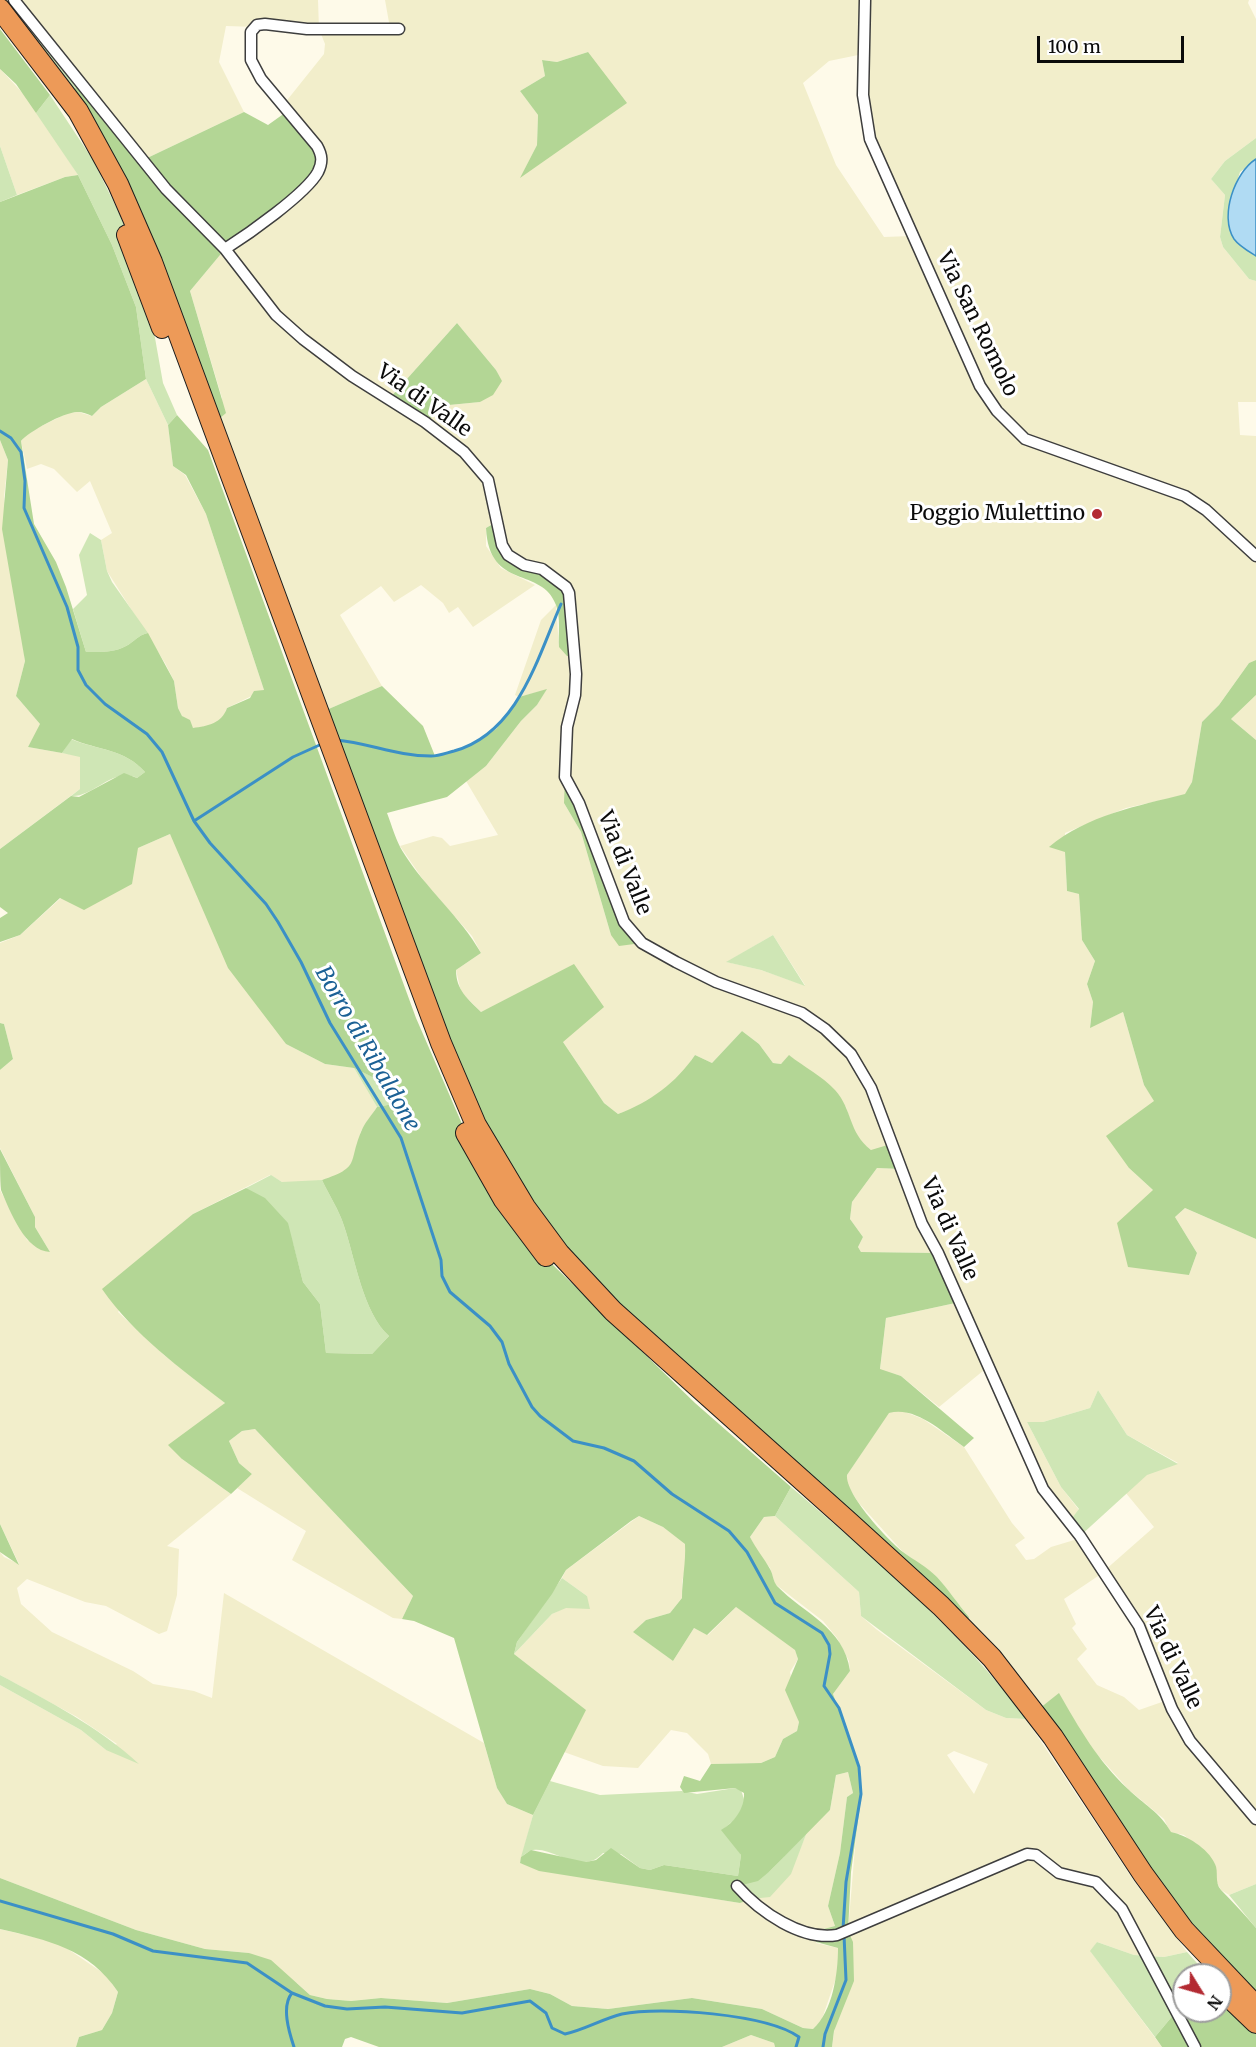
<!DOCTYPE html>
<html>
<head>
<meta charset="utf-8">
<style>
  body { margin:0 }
  #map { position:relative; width:1256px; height:2047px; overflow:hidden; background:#fefae9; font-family:Merriweather,serif }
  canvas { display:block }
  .north { position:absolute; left:1172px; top:1963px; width:60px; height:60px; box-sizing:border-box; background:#fff; border:2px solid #9d9d9d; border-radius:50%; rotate:127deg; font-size:16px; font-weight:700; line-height:24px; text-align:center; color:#0b0b0b }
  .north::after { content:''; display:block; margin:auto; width:21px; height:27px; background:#b32a32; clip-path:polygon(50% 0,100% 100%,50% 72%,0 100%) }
  .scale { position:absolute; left:1037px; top:36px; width:147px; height:27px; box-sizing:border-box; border:3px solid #0b0b0b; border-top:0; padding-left:8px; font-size:18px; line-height:21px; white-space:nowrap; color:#0b0b0b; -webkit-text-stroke:4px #fff; paint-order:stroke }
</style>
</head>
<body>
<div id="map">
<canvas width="1256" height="2047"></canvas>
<div class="north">N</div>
<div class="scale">100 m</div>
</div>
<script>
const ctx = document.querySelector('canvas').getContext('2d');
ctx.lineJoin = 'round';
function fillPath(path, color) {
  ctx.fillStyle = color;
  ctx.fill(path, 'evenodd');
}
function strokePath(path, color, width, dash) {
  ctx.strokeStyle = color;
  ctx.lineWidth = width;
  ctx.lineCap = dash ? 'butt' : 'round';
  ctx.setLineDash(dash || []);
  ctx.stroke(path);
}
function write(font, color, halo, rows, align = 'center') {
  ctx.font = font + ' Merriweather,serif';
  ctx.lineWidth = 6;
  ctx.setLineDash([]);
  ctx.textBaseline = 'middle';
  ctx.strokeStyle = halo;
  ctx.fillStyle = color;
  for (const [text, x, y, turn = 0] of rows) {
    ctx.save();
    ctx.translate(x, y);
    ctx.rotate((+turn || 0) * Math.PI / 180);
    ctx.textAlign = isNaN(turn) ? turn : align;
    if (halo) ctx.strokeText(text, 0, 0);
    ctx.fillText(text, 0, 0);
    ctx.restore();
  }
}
fillPath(new Path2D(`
  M 0,0 L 318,0 L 319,29 L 390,28 L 385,0 L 1249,0 L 1248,3 L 1256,19 L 1256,138 L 1225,161 L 1211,179 L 1225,195 L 1220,237 L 1223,247 L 1249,279 L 1256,281 L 1256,402 L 1238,402 L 1240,435 L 1256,436 L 1256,660 L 1249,663 L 1219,705 L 1202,722 L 1192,782 L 1185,795 L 1126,808 L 1065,833 L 1065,852 L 1067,891 L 1079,894 L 1082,940 L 1095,961 L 1087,984 L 1093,1002 L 1090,1027 L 1123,1012 L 1144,1085 L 1155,1101 L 1129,1168 L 1153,1190 L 1189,1275 L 1197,1253 L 1175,1217 L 1185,1208 L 1256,1239 L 1256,1884 L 1229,1895 L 1221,1890 L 1215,1879 L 1215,1864 L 1184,1835 L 1170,1832 L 1164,1819 L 1129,1790 L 1086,1742 L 1059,1694 L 1035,1712 L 965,1630 L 969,1617 L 937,1577 L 902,1551 L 858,1502 L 846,1483 L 847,1475 L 888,1413 L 900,1410 L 923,1419 L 964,1447 L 1012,1523 L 1025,1538 L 1015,1545 L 1026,1560 L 1034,1559 L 1051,1547 L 1081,1538 L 1104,1571 L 1154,1527 L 1125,1492 L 1147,1474 L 1178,1463 L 1127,1435 L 1098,1390 L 1090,1408 L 1043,1422 L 1027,1422 L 1061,1487 L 1079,1510 L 1069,1522 L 1043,1489 L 989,1366 L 939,1407 L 901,1376 L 880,1370 L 886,1318 L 960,1302 L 938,1253 L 861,1252 L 858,1247 L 863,1237 L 850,1219 L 852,1202 L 877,1168 L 900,1169 L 878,1150 L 871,1150 L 861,1142 L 853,1130 L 846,1107 L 790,1056 L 781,1064 L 773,1063 L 759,1044 L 742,1031 L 712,1063 L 695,1055 L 684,1071 L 660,1093 L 638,1107 L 618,1114 L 604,1103 L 563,1042 L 503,1002 L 481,1012 L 461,992 L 456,970 L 481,953 L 472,936 L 426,884 L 400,846 L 433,836 L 442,838 L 450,846 L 498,835 L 466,781 L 486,766 L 521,721 L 537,705 L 546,690 L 519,697 L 515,695 L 541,620 L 556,605 L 559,647 L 569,593 L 514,561 L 491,525 L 486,528 L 486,546 L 501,568 L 535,585 L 473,627 L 458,607 L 449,613 L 443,603 L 421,585 L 394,602 L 381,586 L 340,615 L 382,686 L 317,714 L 212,425 L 222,398 L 190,291 L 225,249 L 309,184 L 284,104 L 324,54 L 325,44 L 319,29 L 226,26 L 219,62 L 244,112 L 143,160 L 30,21 L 16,29 ZM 588,52 L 521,177 L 537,145 L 538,115 L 520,91 L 545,76 L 542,60 L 557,62 ZM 863,54 L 874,153 L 911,236 L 884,237 L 836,165 L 803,83 L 829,61 ZM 457,323 L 496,370 L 501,381 L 480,402 L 449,405 L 389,399 ZM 564,803 L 594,842 L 633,934 L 611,935 L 581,832 ZM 773,935 L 805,985 L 804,985 L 761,970 L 727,962 ZM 1104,1572 L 1139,1626 L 1170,1703 L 1162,1702 L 1139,1710 L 1124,1697 L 1097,1685 L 1077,1659 L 1087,1649 L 1072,1628 L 1076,1624 L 1064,1599 Z
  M 0,69 L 33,104 L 78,175 L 65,177 L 17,195 L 0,146 Z
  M 146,379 L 168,425 L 173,466 L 185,475 L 206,514 L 264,690 L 227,708 L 224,717 L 216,724 L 198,728 L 193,728 L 182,716 L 178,708 L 174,681 L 165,663 L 107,571 L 101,540 L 112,533 L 90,481 L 77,492 L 54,469 L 41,464 L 27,469 L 21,441 L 27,433 L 68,413 L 78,412 L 92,416 L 101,407 Z
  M 0,440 L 8,460 L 4,497 L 25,661 L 16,696 L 41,725 L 28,747 L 80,756 L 80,789 L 0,849 Z
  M 1256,695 L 1256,740 L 1231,719 Z
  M 170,834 L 286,1044 L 325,1064 L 354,1068 L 377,1107 L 361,1131 L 355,1157 L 345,1173 L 315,1182 L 282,1182 L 270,1175 L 193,1214 L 118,1312 L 164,1355 L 225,1403 L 182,1459 L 231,1494 L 167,1546 L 179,1549 L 177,1595 L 167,1631 L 159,1634 L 106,1606 L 85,1602 L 27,1579 L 17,1588 L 21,1604 L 52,1632 L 133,1671 L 153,1684 L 194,1691 L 212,1698 L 224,1593 L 484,1743 L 497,1788 L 507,1804 L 533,1815 L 520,1863 L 605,1881 L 740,1903 L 790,1874 L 807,1832 L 830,1810 L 836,1775 L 848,1772 L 853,1793 L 847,1797 L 840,1853 L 828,1906 L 835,1926 L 816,1931 L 816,1943 L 838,1948 L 838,1972 L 821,2022 L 813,2029 L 803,2028 L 762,2009 L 692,1998 L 608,2009 L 572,2006 L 550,1994 L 530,1989 L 447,2003 L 381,1998 L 351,2001 L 327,1999 L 310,1995 L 298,1984 L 249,1953 L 205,1949 L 136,1930 L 0,1878 L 0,1685 L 81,1730 L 106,1750 L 117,1744 L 77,1717 L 0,1675 L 0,1552 L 4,1557 L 19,1564 L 0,1524 L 0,1190 L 27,1240 L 50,1252 L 35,1227 L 35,1217 L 0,1148 L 0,1070 L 13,1059 L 4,1024 L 0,1023 L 0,943 L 20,935 L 61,898 L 138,848 Z
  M 255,1429 L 413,1596 L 402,1619 L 393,1618 L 292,1560 L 306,1531 L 237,1488 L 252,1474 L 239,1463 L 229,1441 L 242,1431 Z
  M 639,1516 L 663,1527 L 686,1544 L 686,1565 L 682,1582 L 682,1598 L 670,1613 L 646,1620 L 634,1632 L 673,1661 L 694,1628 L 708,1635 L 736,1607 L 795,1649 L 798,1659 L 790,1672 L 799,1722 L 797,1731 L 783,1739 L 775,1757 L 761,1763 L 711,1764 L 708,1754 L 687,1733 L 671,1730 L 638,1768 L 603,1766 L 564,1752 L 585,1710 L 514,1654 L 552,1614 L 587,1596 L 562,1578 L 566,1570 Z
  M 775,1516 L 859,1592 L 861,1616 L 876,1629 L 986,1710 L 1006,1718 L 1026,1719 L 1134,1881 L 1187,1952 L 1164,1957 L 1134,1955 L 1097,1942 L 1091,1952 L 1162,2047 L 832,2047 L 848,1931 L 860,1788 L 857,1760 L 833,1694 L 850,1671 L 849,1661 L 837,1638 L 823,1621 L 775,1584 L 770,1568 L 757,1551 L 750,1537 L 764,1517 ZM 954,1751 L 988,1764 L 974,1794 L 947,1755 Z
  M 0,1929 L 59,1943 L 106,1975 L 118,1992 L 112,2013 L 102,2030 L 79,2037 L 76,2047 L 0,2047 Z
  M 751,2035 L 774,2043 L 775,2047 L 722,2047 Z`), '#f2eecb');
fillPath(new Path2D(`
  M 30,21 L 82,84 L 66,94 L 16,29 Z
  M 50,95 L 93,160 L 120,215 L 156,312 L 152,321 L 163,383 L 177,415 L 168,425 L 146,379 L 136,307 L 112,245 L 78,175 L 36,113 Z
  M 1256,138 L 1256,159 L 1240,172 L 1229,207 L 1241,246 L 1256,256 L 1256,281 L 1249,279 L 1223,247 L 1220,237 L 1225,195 L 1211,179 L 1225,161 Z
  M 0,146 L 17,195 L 0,202 Z
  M 90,533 L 101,540 L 107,571 L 112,582 L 148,633 C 138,635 134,642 126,646 C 114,653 99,652 86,652 L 73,609 L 87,595 L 79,555 Z
  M 71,739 C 97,750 125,749 145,772 L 137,778 C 114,766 93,798 71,796 L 80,789 L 80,757 L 62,753 Z
  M 773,935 L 805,986 L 761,970 L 726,962 Z
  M 354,1068 L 401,1090 L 402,1096 L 398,1103 L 377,1107 Z
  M 271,1175 L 282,1182 L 322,1180 C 329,1195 339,1210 344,1226 C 355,1258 363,1313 389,1336 L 372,1354 L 326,1353 L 320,1304 L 303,1282 L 293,1244 L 246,1188 Z
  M 1098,1390 L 1127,1435 L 1178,1464 L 1147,1475 L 1080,1536 L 1069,1522 L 1079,1509 L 1061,1487 L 1027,1422 L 1043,1422 L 1090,1408 Z
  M 791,1487 C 874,1558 961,1631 1026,1719 L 1006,1718 L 986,1710 L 861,1616 L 859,1592 L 775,1516 Z
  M 562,1578 L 587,1596 L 590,1609 L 566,1608 L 552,1614 L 514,1654 L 517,1642 Z
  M 0,1675 C 48,1701 98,1726 139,1764 L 106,1750 L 81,1730 L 0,1685 Z
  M 550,1781 L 600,1795 L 682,1791 L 697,1794 L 735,1788 L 741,1790 L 745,1802 L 737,1817 L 725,1828 L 741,1855 L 738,1876 L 664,1865 L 650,1870 L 640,1868 L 621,1854 L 603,1853 C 581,1877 553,1846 533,1850 C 528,1851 524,1855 521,1857 L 533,1815 Z
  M 807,1832 L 791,1874 L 770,1897 L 751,1899 L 737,1886 L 770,1871 Z
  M 1256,1884 L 1256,1928 L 1229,1895 Z
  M 1097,1942 L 1134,1955 L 1164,1957 L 1187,1952 L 1207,1974 L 1184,1975 L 1184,2002 L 1155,2037 L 1090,1951 Z`), '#cfe6b5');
fillPath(new Path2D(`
  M 0,29 L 50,95 L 36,113 L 16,84 L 0,69 Z
  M 588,52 L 627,103 L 520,178 L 537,145 L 538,115 L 520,91 L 545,76 L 542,60 L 557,62 Z
  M 82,84 L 143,160 L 244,112 L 268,125 L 289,110 L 317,146 L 317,173 L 225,249 L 190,291 L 226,413 L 212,425 L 152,262 L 66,94 Z
  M 78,175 L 112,245 L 136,307 L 146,379 L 101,407 L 92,416 C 88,414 82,412 78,412 C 66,411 28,432 21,441 L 34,524 L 56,562 L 66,587 L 86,652 C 99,652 114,653 126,646 C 134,642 138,635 148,633 L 174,681 L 178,708 L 182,716 L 190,720 L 193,728 C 208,726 222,723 227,708 L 250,698 L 254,691 L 264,690 L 206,514 L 186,475 L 173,466 L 168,425 L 177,415 L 208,450 L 416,1018 L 469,1140 L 529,1236 L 553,1265 L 695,1403 L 791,1487 L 775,1516 L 764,1517 L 750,1537 C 756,1549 764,1558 770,1569 C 773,1574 773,1581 777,1586 C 804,1614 844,1627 850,1671 L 833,1694 L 857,1760 L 862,1791 L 851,1872 L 848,1931 L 853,1942 L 854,1981 L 834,2031 L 832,2047 L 775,2047 L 774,2043 L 751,2035 L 722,2047 L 379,2047 L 351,2037 L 345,2039 L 342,2047 L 76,2047 L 79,2037 L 102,2030 L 112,2013 L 118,1992 C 90,1949 47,1940 0,1929 L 0,1878 L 136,1930 L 205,1949 L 249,1953 L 271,1960 L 310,1995 L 327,1999 L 351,2001 L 381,1998 L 447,2003 L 530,1989 L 550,1994 L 572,2006 L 608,2009 L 692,1998 L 762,2009 L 803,2028 L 813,2029 C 833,2011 838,1973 838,1948 L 816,1942 L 816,1931 L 835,1926 L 828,1906 L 840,1853 L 847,1797 L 853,1793 L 848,1772 L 836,1775 L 830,1810 L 770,1871 L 758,1881 L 738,1886 L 751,1899 L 740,1903 L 539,1871 L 520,1863 L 521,1857 L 531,1850 L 586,1862 L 596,1860 L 611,1848 L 640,1868 L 650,1870 L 664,1865 L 738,1876 L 741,1855 L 721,1830 C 734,1823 745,1808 744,1793 L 735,1788 L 684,1793 L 680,1787 L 684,1776 L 700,1781 L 711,1764 L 761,1763 L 775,1757 L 783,1739 L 797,1731 L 799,1722 L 785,1690 L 798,1659 L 795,1650 L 736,1607 L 707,1635 L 694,1628 L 673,1661 L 633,1632 L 646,1620 L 670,1613 L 682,1598 C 682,1579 686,1563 685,1544 L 663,1527 L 639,1516 L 631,1521 L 566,1570 L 552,1594 L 517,1642 L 514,1654 L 586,1710 L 533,1815 L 507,1804 L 497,1788 L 454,1638 L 414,1621 L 402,1619 L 413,1596 L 255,1429 L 242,1431 L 229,1441 L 239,1463 L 252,1474 L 231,1494 L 182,1459 L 168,1445 L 225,1403 C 180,1368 135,1336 102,1289 L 193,1214 L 246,1188 L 265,1198 L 288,1223 L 303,1282 L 320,1304 L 326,1353 L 372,1354 L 389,1336 C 363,1313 355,1258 344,1226 C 339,1210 329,1195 322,1180 C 361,1167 348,1163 361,1132 C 364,1123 372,1115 377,1107 L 398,1103 L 402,1096 L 401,1091 L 354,1068 L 325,1064 L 286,1044 L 228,968 L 170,834 L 138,848 L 132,884 L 84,910 L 60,898 L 20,935 L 0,942 L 0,918 L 8,913 L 0,907 L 0,849 L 71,796 L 79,797 L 124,773 L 137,778 L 145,772 C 125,749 97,750 72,739 L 62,753 L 28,747 L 40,724 L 16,696 L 25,661 L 2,529 L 8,460 L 0,440 L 0,202 L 65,177 Z
  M 457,323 L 496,370 L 502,381 L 493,395 L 480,402 L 449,405 L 425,422 L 389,399 Z
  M 498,521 L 502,545 L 566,587 L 575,657 L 567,656 L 559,647 C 558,634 561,618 556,605 C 542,566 489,591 486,528 Z
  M 1256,660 L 1256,695 L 1231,719 L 1256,740 L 1256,1239 L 1185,1208 L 1175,1217 L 1197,1253 L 1189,1275 L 1128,1267 L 1117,1223 L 1153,1190 L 1129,1168 L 1106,1136 L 1154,1101 L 1144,1085 L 1123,1012 L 1090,1028 L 1093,1002 L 1087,984 L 1095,961 L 1082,940 L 1079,894 L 1067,891 L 1065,852 L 1049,847 C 1087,815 1138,806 1185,794 L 1192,782 L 1202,722 L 1219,705 L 1249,663 Z
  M 382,686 L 423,726 L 435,756 L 465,748 L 496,729 L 519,697 L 547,689 L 537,705 L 521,721 L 486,766 L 447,797 L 387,813 C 392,826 396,841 403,852 C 426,889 460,916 481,953 L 456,970 C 456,990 468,999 481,1012 L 574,964 L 604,1007 L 563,1042 L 604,1103 L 618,1114 C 650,1102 676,1083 695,1055 L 712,1063 L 742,1031 L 759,1044 L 773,1063 L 781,1064 L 789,1055 C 804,1067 822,1076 835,1090 C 853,1110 848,1132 871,1150 L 891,1144 L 901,1169 L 877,1168 L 852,1202 L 850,1219 L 863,1237 L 858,1247 L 861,1252 L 938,1253 L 960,1302 L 886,1318 L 880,1369 L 901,1376 L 974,1438 L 964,1447 C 942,1432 916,1406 889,1413 L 847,1475 C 845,1494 887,1539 903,1552 C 914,1560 927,1567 937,1577 C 948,1589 958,1604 969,1617 L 965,1630 L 639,1335 L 503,1172 L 317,714 Z
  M 565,777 L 624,922 L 642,943 L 619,946 L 611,935 L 581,832 L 564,803 Z
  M 0,1023 L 4,1024 L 13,1059 L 0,1070 Z
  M 0,1149 L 35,1217 L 35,1227 L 50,1252 C 25,1251 10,1211 1,1190 C 0,1180 0,1160 0,1149 Z
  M 0,1524 L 19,1565 L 0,1552 Z
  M 1059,1693 C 1079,1728 1098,1761 1128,1789 C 1143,1804 1160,1812 1171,1832 C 1186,1835 1208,1848 1215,1864 C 1219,1872 1214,1882 1221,1890 C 1233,1902 1245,1915 1256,1928 L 1256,2006 L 1215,1964 L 1035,1712 Z
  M 1220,1988 L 1256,2023 L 1256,2047 L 1162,2047 L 1155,2037 L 1184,2002 L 1184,2011 L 1220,2011 Z`), '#b3d695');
const water = new Path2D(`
  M 1256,159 L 1256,256 C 1248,251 1239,246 1234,239 C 1219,216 1235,172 1256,159 Z`);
fillPath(water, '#b0dbf3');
strokePath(water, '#3b90c6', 1.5);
strokePath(new Path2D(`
  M 0,431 L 11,438 L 21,452 L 25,481 L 24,508 L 67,607 L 78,647 L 78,670 L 86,685 L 105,704 L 147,734 L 162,752 L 194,821 L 210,843 L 266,904 L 278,922 L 301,962 L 330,1023 L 401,1138 L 441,1260 L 442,1276 L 450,1292 L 490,1326 L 502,1342 L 509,1364 L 532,1407 L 540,1416 L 573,1441 L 604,1448 L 634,1461 L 672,1494 L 729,1531 L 747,1552 L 775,1603 L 822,1633 L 829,1645 L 830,1654 L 824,1686 L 839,1708 L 859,1767 L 861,1794 L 846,1882 L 843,1929
  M 336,740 C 369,743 397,756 431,756 C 439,756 446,753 454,751 C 518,733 537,659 561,604
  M 194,821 L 293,757 L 324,743
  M 0,1901 L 113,1934 L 153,1951 L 247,1963 L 292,1993 L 325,2006 L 347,2009 L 385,2007 L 462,2013 L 530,2001 L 546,2013 L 552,2028 L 565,2034 C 584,2030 602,2019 622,2014 C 660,2006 767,2014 799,2037 L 796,2047
  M 292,1993 C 281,2006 289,2032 294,2047
  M 823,2047 L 825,2034 L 846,1980 L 844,1935`), '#3b90c6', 3);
const street = new Path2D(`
  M 14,0 L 166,189 L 225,249 L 276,315 L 303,339 L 352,376 L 425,422 L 464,452 L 488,480 L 502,545 L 508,555 L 524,565 L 542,569 L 566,587 L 569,593 L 576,674 L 575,695 L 567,727 L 565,777 L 579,803 L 624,922 L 642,943 L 676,962 L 716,982 L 802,1013 L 825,1029 L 851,1054 L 871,1088 L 922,1224 L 938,1253 L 1043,1489 L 1080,1536 L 1139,1626 L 1172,1709 L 1190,1741 L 1256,1819
  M 865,0 L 863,95 L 870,139 L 980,386 L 997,411 L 1025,439 L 1185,496 L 1206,510 L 1256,556
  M 225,249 C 247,235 306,194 318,172 C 323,162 322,155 317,146 L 261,79 L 251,60 L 251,32 L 257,25 L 265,24 L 307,29 L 399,29
  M 737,1886 C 760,1912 802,1941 837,1935 L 1027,1854 L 1036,1855 L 1059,1873 L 1096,1882 L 1122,1909 L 1195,2047`);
const highway = new Path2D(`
  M 0,9 L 78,111 L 118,184 L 152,262 L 441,1043 L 476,1125 L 525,1207 L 559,1253 L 613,1311 L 850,1523 L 941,1606 L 992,1658 L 1053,1737 L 1143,1874 L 1184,1930 L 1256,2006
  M 127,235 L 162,328
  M 466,1133 L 504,1200 L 546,1256
  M 1232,2000 L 1256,2023`);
strokePath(street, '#3e3e3e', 13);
strokePath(highway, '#1c1c1c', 22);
strokePath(street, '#fff', 10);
strokePath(highway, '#ed9a58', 20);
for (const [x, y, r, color] of [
  [1097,514,6,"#b32a32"]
]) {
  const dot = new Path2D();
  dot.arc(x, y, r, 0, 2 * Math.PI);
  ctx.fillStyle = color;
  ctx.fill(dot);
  strokePath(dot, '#fff', 2);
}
write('21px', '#0b0b0b', '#fff', [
  ["Via San Romolo",977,324,64],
  ["Via di Valle",424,401,35],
  ["Via di Valle",624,863,68],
  ["Via di Valle",949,1229,66],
  ["Via di Valle",1172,1658,65]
]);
write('21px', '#0b0b0b', '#fff', [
  ["Poggio Mulettino",1085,514]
], 'right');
write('italic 22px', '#1b6195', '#fff', [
  ["Borro di Ribaldone",367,1049,60]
]);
</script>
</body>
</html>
